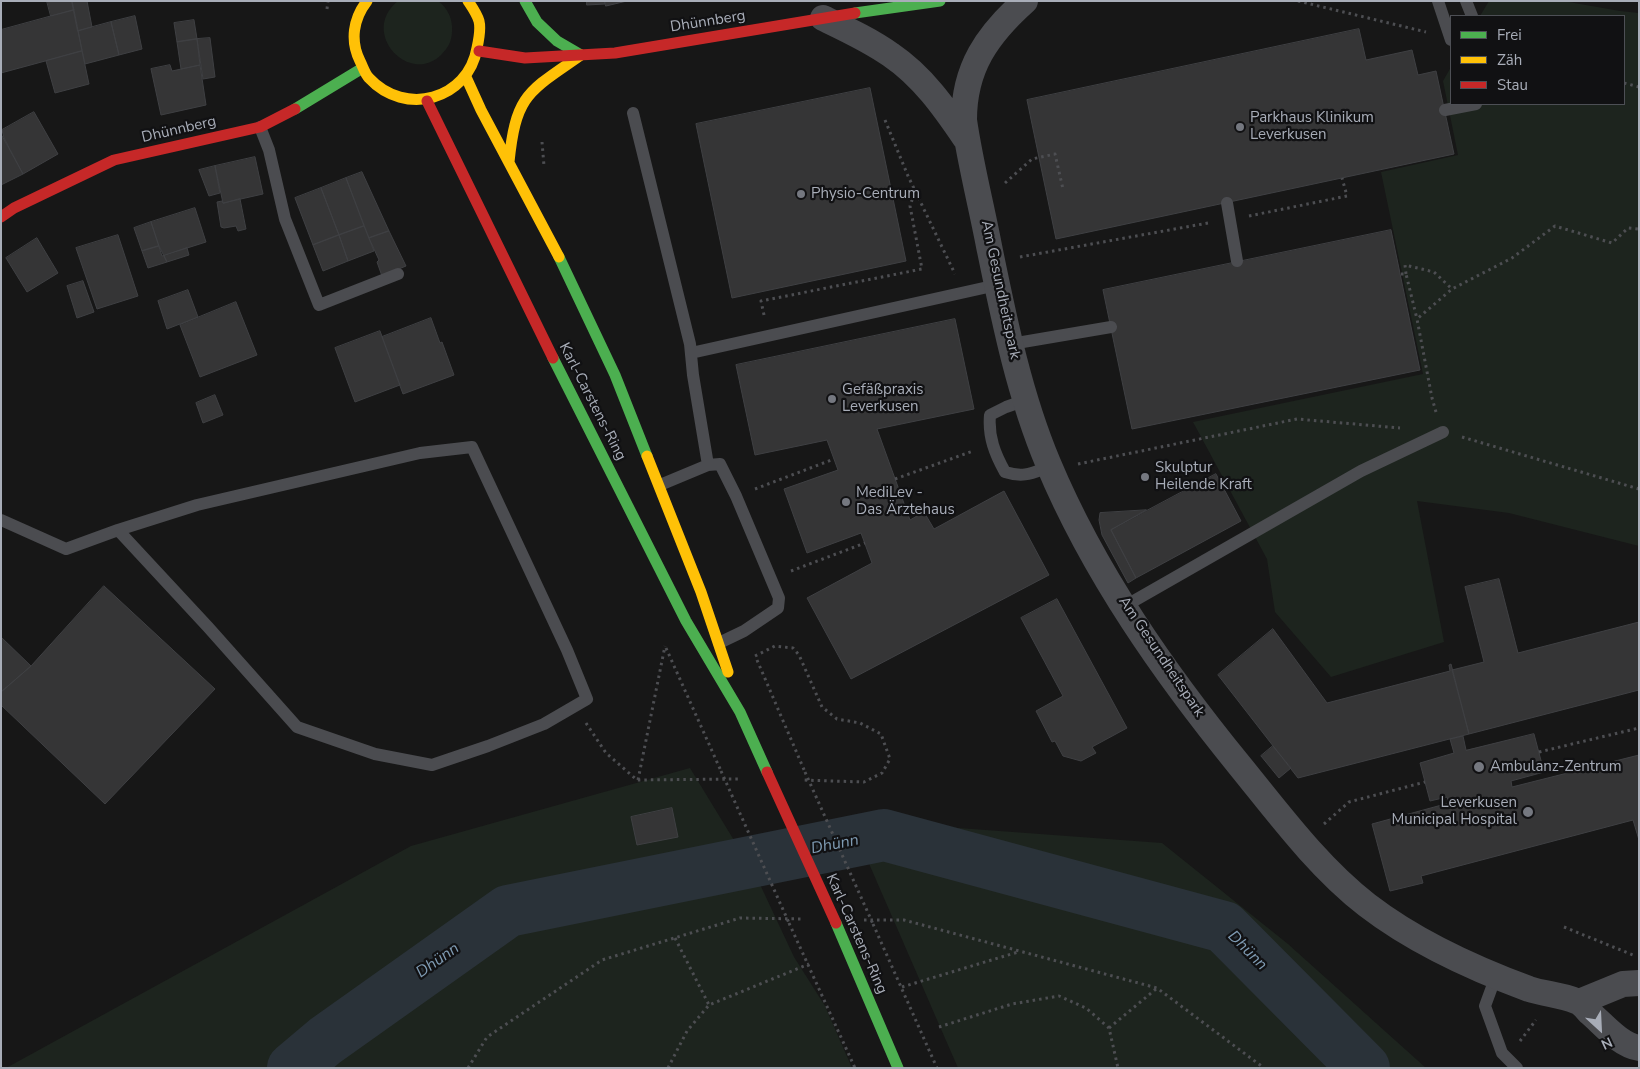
<!DOCTYPE html>
<html>
<head>
<meta charset="utf-8">
<style>
  body { margin:0 }
  #map { position:relative; width:1640px; height:1069px; overflow:hidden; background:#171717; font-family:"Nunito Sans",sans-serif }
  canvas { display:block }
  .frame { position:absolute; inset:0; border:2px solid #a8adb8; pointer-events:none }
  .legend { position:absolute; left:1450px; top:15px; width:175px; height:90px; box-sizing:border-box; background:#111113; border:1px solid #4d4f55; margin:0; padding:6px 9px; list-style:none; font-size:15px; color:#a8adb8 }
  .legend li { display:flex; align-items:center; gap:10px; height:25px }
  .legend b { width:25px; border:1px solid #4d4f55 }
  .north { position:absolute; left:1575px; top:1004px; width:50px; height:50px; -webkit-text-stroke:4px #111113; paint-order:stroke; rotate:155deg; font-size:14px; font-weight:700; line-height:20px; text-align:center; color:#a8adb8 }
  .north::after { content:''; display:block; margin:auto; width:18px; height:22px; background:#a8adb8; clip-path:polygon(50% 0,100% 100%,50% 72%,0 100%) }
</style>
</head>
<body>
<div id="map">
<canvas width="1640" height="1069"></canvas>
<div class="frame"></div>
<ul class="legend">
<li><b style="height:6px;background:#4caf50"></b>Frei</li>
<li><b style="height:6px;background:#ffc107"></b>Zäh</li>
<li><b style="height:6px;background:#c62828"></b>Stau</li>
</ul>
<div class="north">N</div>
</div>
<script>
const ctx = document.querySelector('canvas').getContext('2d');
ctx.lineJoin = 'round';
function fillPath(path, color) {
  ctx.fillStyle = color;
  ctx.fill(path, 'evenodd');
}
function strokePath(path, color, width, dash) {
  ctx.strokeStyle = color;
  ctx.lineWidth = width;
  ctx.lineCap = dash ? 'butt' : 'round';
  ctx.setLineDash(dash || []);
  ctx.stroke(path);
}
function write(font, color, halo, rows, align = 'center') {
  ctx.font = font + ' "Nunito Sans",sans-serif';
  ctx.lineWidth = 4.5;
  ctx.setLineDash([]);
  ctx.textBaseline = 'middle';
  ctx.strokeStyle = halo;
  ctx.fillStyle = color;
  for (const [text, x, y, turn = 0] of rows) {
    ctx.save();
    ctx.translate(x, y);
    ctx.rotate((+turn || 0) * Math.PI / 180);
    ctx.textAlign = isNaN(turn) ? turn : align;
    if (halo) ctx.strokeText(text, 0, 0);
    ctx.fillText(text, 0, 0);
    ctx.restore();
  }
}
fillPath(new Path2D(`
  M 398,1 L 438,1 C 448,8 453,20 452,31 C 452,41 448,48 441,55 C 409,86 359,32 398,1 Z
  M 1489,1 L 1563,1 L 1620,11 L 1639,13 L 1639,546 L 1509,513 L 1417,501 L 1444,642 L 1331,677 L 1275,612 L 1267,559 L 1193,422 L 1423,374 L 1381,172 L 1458,155 L 1443,81 L 1451,67 L 1451,104 L 1624,104 L 1624,16 L 1480,16 Z
  M 690,768 L 757,878 L 794,957 L 825,1006 L 852,1068 L 6,1068 L 411,846 Z
  M 850,820 L 1162,843 L 1288,944 L 1426,1068 L 958,1068 Z`), '#1d241e');
strokePath(new Path2D(`
  M 293,1068 L 325,1041 L 508,911 L 884,835 L 1224,927 L 1364,1068`), '#2a3239', 52);
const building = new Path2D(`
  M 47,1 L 72,1 L 74,10 L 51,16 Z
  M 72,1 L 87,1 L 92,27 L 78,31 Z
  M 587,1 L 605,1 L 605,4 L 587,5 Z
  M 605,1 L 627,1 L 606,6 Z
  M 74,10 L 82,51 L 1,73 L 1,30 Z
  M 135,16 L 142,49 L 119,55 L 111,22 Z
  M 194,20 L 197,39 L 177,42 L 174,23 Z
  M 111,22 L 119,55 L 85,64 L 78,31 Z
  M 1359,29 L 1366,60 L 1412,50 L 1418,75 L 1436,71 L 1454,154 L 1056,239 L 1027,100 Z
  M 210,38 L 215,77 L 203,79 L 197,39 Z
  M 197,39 L 200,65 L 181,69 L 177,42 Z
  M 82,51 L 89,84 L 55,93 L 46,61 Z
  M 170,65 L 172,71 L 200,65 L 206,105 L 161,115 L 151,69 Z
  M 870,88 L 906,261 L 732,298 L 696,124 Z
  M 34,112 L 58,154 L 23,174 L 4,138 L 2,130 Z
  M 1,134 L 23,174 L 1,185 Z
  M 255,157 L 263,194 L 223,203 L 215,166 Z
  M 215,166 L 220,193 L 209,196 L 199,170 Z
  M 362,172 L 389,231 L 369,238 L 346,178 Z
  M 346,178 L 364,226 L 339,235 L 321,188 Z
  M 321,188 L 339,235 L 313,245 L 295,198 Z
  M 240,199 L 246,229 L 238,231 L 236,226 L 224,228 L 221,227 L 217,202 L 222,201 L 223,203 Z
  M 195,208 L 206,242 L 162,256 L 151,222 Z
  M 151,222 L 159,246 L 142,251 L 134,228 Z
  M 364,226 L 374,251 L 348,261 L 339,235 Z
  M 1391,230 L 1420,370 L 1132,429 L 1103,290 Z
  M 389,231 L 406,266 L 382,276 L 377,262 L 379,260 L 369,238 Z
  M 118,235 L 138,296 L 97,309 L 76,248 Z
  M 339,235 L 348,261 L 323,271 L 313,245 Z
  M 37,238 L 58,273 L 27,292 L 6,258 Z
  M 159,246 L 167,262 L 148,268 L 142,251 Z
  M 187,248 L 189,255 L 167,262 L 164,256 Z
  M 83,281 L 94,312 L 77,318 L 67,286 Z
  M 188,290 L 198,317 L 167,329 L 158,301 Z
  M 236,302 L 257,355 L 200,377 L 180,325 Z
  M 431,318 L 440,343 L 442,342 L 454,375 L 403,394 L 382,337 Z
  M 955,319 L 974,409 L 877,429 L 910,520 L 924,512 L 934,529 L 1004,491 L 1049,575 L 851,679 L 807,598 L 872,563 L 861,533 L 807,553 L 784,489 L 838,470 L 827,440 L 755,455 L 736,365 Z
  M 380,331 L 400,385 L 355,402 L 335,348 Z
  M 215,395 L 223,415 L 203,423 L 196,403 Z
  M 1216,474 L 1241,521 L 1136,578 L 1111,530 Z
  M 1146,510 L 1111,530 L 1136,578 L 1128,583 L 1102,535 L 1099,520 L 1100,513 Z
  M 1499,579 L 1518,653 L 1639,622 L 1639,690 L 1469,734 L 1452,670 L 1484,662 L 1465,587 Z
  M 104,586 L 215,689 L 105,804 L 1,705 L 1,692 L 31,666 Z
  M 1057,599 L 1127,728 L 1092,747 L 1096,753 L 1081,761 L 1063,756 L 1055,741 L 1052,742 L 1036,711 L 1063,696 L 1021,618 Z
  M 1273,629 L 1327,703 L 1450,671 L 1449,665 L 1451,664 L 1469,734 L 1298,778 L 1218,675 Z
  M 1,637 L 31,666 L 1,692 Z
  M 1534,734 L 1544,772 L 1511,781 L 1512,787 L 1639,755 L 1639,840 L 1633,820 L 1421,876 L 1423,883 L 1390,891 L 1372,824 L 1449,803 L 1447,797 L 1430,801 L 1420,763 L 1454,753 L 1450,739 L 1463,736 L 1466,750 Z
  M 1273,746 L 1291,768 L 1279,778 L 1261,756 Z
  M 672,808 L 678,837 L 637,845 L 631,817 Z`);
fillPath(building, '#353536');
strokePath(building, '#3f4043', 1);
strokePath(new Path2D(`
  M 1298,1 L 1426,32
  M 327,9 L 328,1
  M 1624,83 L 1639,87
  M 885,120 L 908,176 L 955,274
  M 542,142 L 544,166
  M 1005,183 L 1032,159 L 1055,154 L 1063,189
  M 1249,216 L 1347,196 L 1342,178
  M 1020,257 L 1208,223
  M 1401,274 L 1406,274 L 1417,319
  M 1406,274 L 1405,265 L 1434,272 L 1452,289
  M 764,315 L 761,301 L 922,269 L 910,206 L 915,191
  M 1436,412 L 1432,398 L 1417,319 L 1452,289 L 1512,258 L 1555,226 L 1612,243 L 1628,228 L 1639,229
  M 1462,437 L 1639,489
  M 1078,464 L 1297,419 L 1400,428
  M 895,479 L 973,451
  M 755,489 L 834,459
  M 791,571 L 865,543
  M 666,648 L 721,771
  M 755,656 L 775,646 L 793,648 L 799,655 L 822,707 L 837,719 L 860,723 L 881,734 L 890,759 L 882,773 L 864,782 L 802,780
  M 757,660 L 805,772
  M 586,723 L 606,753 L 637,780 L 738,779
  M 1539,752 L 1639,728
  M 638,780 L 665,646
  M 1324,824 L 1349,802 L 1425,782
  M 864,920 L 904,920 L 1157,988 L 1264,1068
  M 789,923 L 855,1068
  M 873,924 L 937,1068
  M 1564,927 L 1633,955
  M 675,938 L 709,1005
  M 902,987 L 1018,952
  M 939,1027 L 1012,1004 L 1059,996 L 1086,1008 L 1109,1028 L 1118,1068
  M 1109,1028 L 1156,989
  M 1520,1041 L 1536,1020
  M 468,1068 L 487,1037 L 602,960 L 740,918 L 803,919
  M 668,1068 L 687,1031 L 709,1005 L 809,964`), '#4d4e52', 3, [2.5, 4]);
strokePath(new Path2D(`
  M 1438,1 L 1451,40
  M 1466,1 L 1472,16
  M 1445,110 L 1476,104
  M 633,113 L 690,344 L 693,375 L 708,465 L 720,464 L 736,496 L 779,598 L 778,608 L 744,631 L 719,643
  M 260,127 L 269,150 L 285,219 L 319,305 L 398,274
  M 1227,203 L 1237,261
  M 1011,344 L 1111,327
  M 691,353 L 997,285
  M 1026,400 L 1006,407 L 990,415 C 988,437 995,454 1005,472 C 1024,478 1032,473 1049,467
  M 660,485 L 708,465
  M 1,520 L 66,549 L 118,530 L 197,505 L 420,453 L 472,447 L 567,650 L 587,699 L 544,724 L 488,746 L 432,765 L 375,754 L 297,727 L 208,627 L 118,530
  M 1125,606 L 1361,471 L 1443,432
  M 1496,976 L 1485,1006 L 1502,1053 L 1517,1068`), '#4b4c50', 12);
strokePath(new Path2D(`
  M 1025,1 C 987,35 964,68 964,120 C 970,162 981,204 989,246 C 1004,319 1019,394 1048,463 C 1094,573 1165,674 1240,766 C 1279,814 1318,867 1367,905 C 1415,942 1472,968 1529,989 C 1544,994 1562,995 1576,1001 C 1582,1003 1586,1009 1590,1013 C 1604,1025 1620,1045 1639,1048
  M 823,18 C 846,29 870,40 891,55 C 922,76 944,107 965,138
  M 1579,1002 L 1623,984 L 1639,983`), '#4b4c50', 26);
strokePath(new Path2D(`
  M 525,1 L 537,22 L 557,41 L 581,55
  M 855,13 L 940,1
  M 295,109 L 361,69
  M 559,257 L 615,375 L 647,456
  M 553,358 L 686,621 L 740,712 L 767,772
  M 836,923 L 898,1068`), '#4caf50', 11);
strokePath(new Path2D(`
  M 367,1 C 353,19 350,41 360,61 C 363,67 365,74 369,78 C 405,117 468,100 477,48 C 479,39 481,29 479,21 C 477,14 472,7 468,1
  M 466,77 L 481,110 L 559,257
  M 509,162 C 516,94 528,92 581,55
  M 647,456 L 701,592 L 728,672`), '#ffc107', 11);
strokePath(new Path2D(`
  M 479,51 L 525,58 L 615,53 L 855,13
  M 427,101 L 553,358
  M 1,217 L 14,208 L 114,160 L 260,127 L 295,109`), '#c62828', 11);
strokePath(new Path2D(`
  M 721,771 L 789,923
  M 805,772 L 873,924`), '#4d4e52', 3, [2.5, 4]);
strokePath(new Path2D(`
  M 767,772 L 836,923`), '#c62828', 11);
for (const [x, y, r, color] of [
  [1240,127,5,"#757880"],
  [801,194,5,"#757880"],
  [832,399,5,"#757880"],
  [1145,477,5,"#757880"],
  [846,502,5,"#757880"],
  [1479,767,6,"#757880"],
  [1528,812,6,"#757880"]
]) {
  const dot = new Path2D();
  dot.arc(x, y, r, 0, 2 * Math.PI);
  ctx.fillStyle = color;
  ctx.fill(dot);
  strokePath(dot, '#111113', 2);
}
write('15px', '#a8adb8', '#111113', [
  ["Dhünnberg",708,22,-9],
  ["Dhünnberg",179,130,-13],
  ["Am Gesundheitspark",1000,290,78],
  ["Karl-Carstens-Ring",592,402,63],
  ["Am Gesundheitspark",1161,657,56],
  ["Karl-Carstens-Ring",856,934,66]
]);
write('15px', '#a8adb8', '#111113', [
  ["Parkhaus Klinikum",1250,118],
  ["Leverkusen",1250,135],
  ["Physio-Centrum",811,194],
  ["Gefäßpraxis",842,390],
  ["Leverkusen",842,407],
  ["Skulptur",1155,468],
  ["Heilende Kraft",1155,485],
  ["MediLev -",856,493],
  ["Das Ärztehaus",856,510],
  ["Ambulanz-Zentrum",1490,767],
  ["Leverkusen",1517,803,"right"],
  ["Municipal Hospital",1517,820,"right"]
], 'left');
write('italic 16px', '#7f9bb3', '#111113', [
  ["Dhünn",835,845,-11],
  ["Dhünn",1247,951,45],
  ["Dhünn",438,961,-35]
]);
</script>
</body>
</html>
